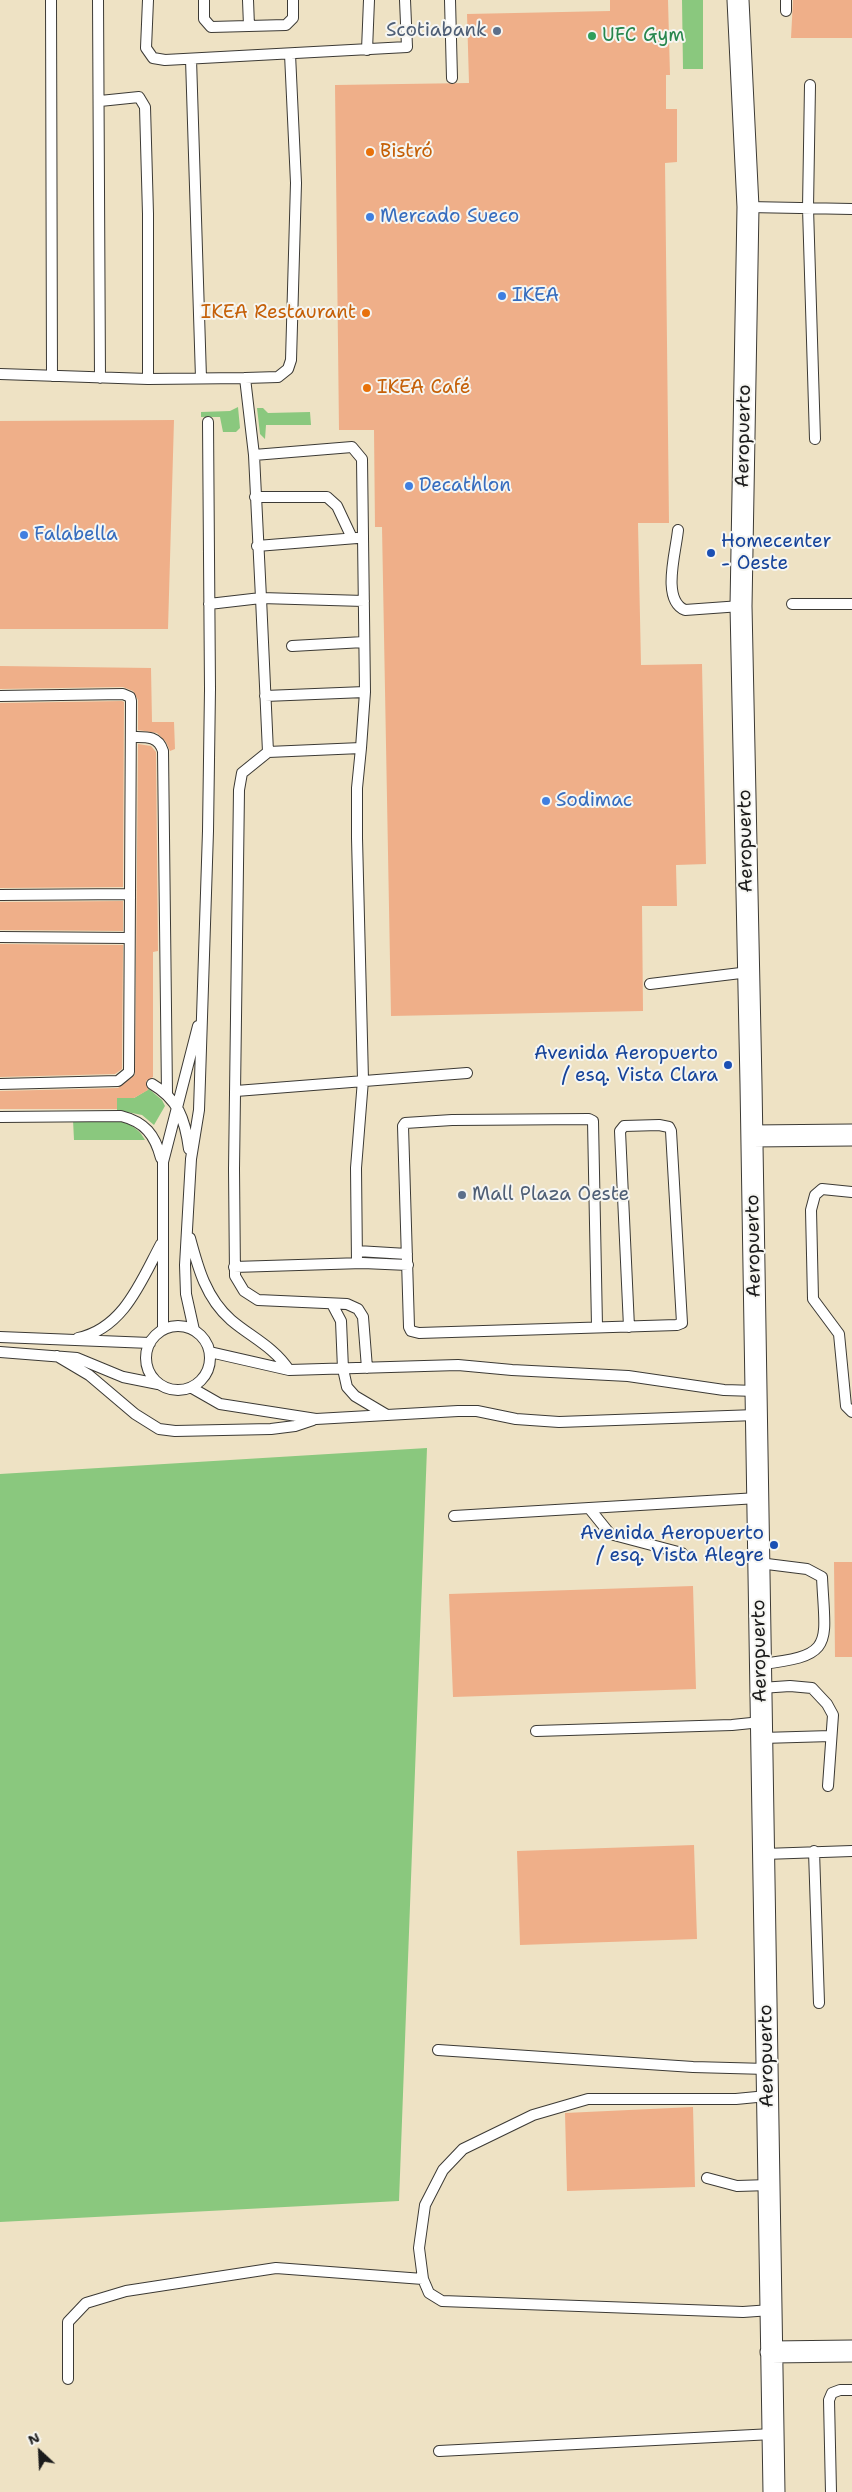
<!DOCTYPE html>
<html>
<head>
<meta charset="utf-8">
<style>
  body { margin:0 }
  #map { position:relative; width:852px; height:2492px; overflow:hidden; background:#eee2c4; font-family:"Shantell Sans",sans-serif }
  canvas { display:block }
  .north { position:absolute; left:15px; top:2427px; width:50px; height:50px; -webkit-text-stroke:4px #f6f6f2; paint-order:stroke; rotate:335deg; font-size:14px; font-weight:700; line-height:20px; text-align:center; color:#1c1c1c }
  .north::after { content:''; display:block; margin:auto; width:18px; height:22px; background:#1c1c1c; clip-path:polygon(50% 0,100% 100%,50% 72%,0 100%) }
</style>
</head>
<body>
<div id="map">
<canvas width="852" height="2492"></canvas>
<div class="north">N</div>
</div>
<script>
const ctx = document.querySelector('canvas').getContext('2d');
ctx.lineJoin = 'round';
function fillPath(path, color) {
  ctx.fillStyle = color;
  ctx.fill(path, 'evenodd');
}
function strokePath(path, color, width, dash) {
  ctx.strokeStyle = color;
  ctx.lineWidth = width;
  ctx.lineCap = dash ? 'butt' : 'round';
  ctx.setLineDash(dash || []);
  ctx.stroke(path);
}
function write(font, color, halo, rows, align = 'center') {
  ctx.font = font + ' "Shantell Sans",sans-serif';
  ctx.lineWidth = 4;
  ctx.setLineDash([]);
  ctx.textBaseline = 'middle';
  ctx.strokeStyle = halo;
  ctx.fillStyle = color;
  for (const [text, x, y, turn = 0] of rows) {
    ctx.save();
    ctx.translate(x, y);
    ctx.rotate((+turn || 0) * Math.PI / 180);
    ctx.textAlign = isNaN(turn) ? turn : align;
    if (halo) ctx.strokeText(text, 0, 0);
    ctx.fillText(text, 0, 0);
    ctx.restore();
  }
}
fillPath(new Path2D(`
  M 682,0 L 703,0 L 703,69 L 683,69 Z
  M 238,407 L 240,428 L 236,432 L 223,432 L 220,417 L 201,417 L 201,412 L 230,411 Z
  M 257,408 L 263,408 L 268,413 L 310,412 L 311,425 L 266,425 L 265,439 L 260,434 Z
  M 149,1089 L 162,1100 L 165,1106 L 154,1125 L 142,1115 L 117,1110 L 117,1098 L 134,1098 Z
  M 73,1120 C 99,1120 132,1114 145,1140 L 74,1140 Z
  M 427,1448 L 399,2201 L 0,2222 L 0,1474 Z`), '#8ac87e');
fillPath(new Path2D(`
  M 610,0 L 668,0 L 670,75 L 666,75 L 666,109 L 677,109 L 677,162 L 665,163 L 669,523 L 638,523 L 641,665 L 702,664 L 706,864 L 676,865 L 677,906 L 642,906 L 643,1011 L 391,1016 L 382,527 L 375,527 L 374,430 L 339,430 L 335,85 L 469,83 L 467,14 L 610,11 Z
  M 793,0 L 852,0 L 852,38 L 791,38 Z
  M 174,420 L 168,629 L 0,629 L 0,421 Z
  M 0,666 L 151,668 L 152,722 L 174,722 L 175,749 L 170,751 L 166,742 L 157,733 L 138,730 L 138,700 L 133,691 L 123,687 L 0,689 Z
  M 122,701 L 124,702 L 123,887 L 0,888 L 0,703 Z
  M 138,744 L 151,746 L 156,752 L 158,951 L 153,952 L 153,1077 L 146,1081 L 148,1090 L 134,1098 L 117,1098 L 117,1109 L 0,1109 L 0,1091 L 118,1088 L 135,1075 Z
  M 123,901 L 123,931 L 0,930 L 0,902 Z
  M 0,944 L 123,945 L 122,1069 L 115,1074 L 0,1077 Z
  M 834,1562 L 852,1562 L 852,1657 L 835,1657 Z
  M 693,1586 L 696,1689 L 453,1697 L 449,1594 Z
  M 694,1845 L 697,1939 L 520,1945 L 517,1851 Z
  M 693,2107 L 695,2187 L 567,2191 L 565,2113 Z`), '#efaf89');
const lane = new Path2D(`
  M 51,0 L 52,376
  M 98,0 L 100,378
  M 148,0 L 146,48 L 153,58 L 165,60 L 407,47 L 405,0
  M 204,0 L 204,19 L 211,27 L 286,25 L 293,18 L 293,0
  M 248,0 L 249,26
  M 450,0 L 452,78
  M 786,11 L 786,0
  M 367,50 L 369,0
  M 191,59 L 201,378
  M 810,85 L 808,208 L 815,439
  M 100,101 L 139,97 L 145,107 L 148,214 L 148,379
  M 748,207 L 852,209
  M 0,374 L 148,379 L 245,378 L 278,377 L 288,369 L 291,360 L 296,183 L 290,54
  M 254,455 L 352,447 L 362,459 L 365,692 L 361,748
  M 255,497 L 327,497 L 337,506 L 352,538
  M 678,530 C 676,552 661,600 685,610 L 741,606
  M 257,546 L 357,538
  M 209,604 L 261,598 L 254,455 L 245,378
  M 792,604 L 852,604
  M 292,646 L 364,642
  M 0,696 L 123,694 L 130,697 L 131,701 L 130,894 L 0,895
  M 265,696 L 365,692
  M 131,737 C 145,737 158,735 163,751 L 167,1094
  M 268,752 L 242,773 L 239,790 L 234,1169 L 235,1276 L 244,1291 L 258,1300 L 347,1304 L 358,1309 L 363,1317 L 367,1368
  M 0,937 L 129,938
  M 650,984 L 749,972
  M 0,1084 L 118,1081 L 129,1072 L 130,894
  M 152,1084 C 178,1099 185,1119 189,1149
  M 236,1091 L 467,1073
  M 0,1117 L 121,1116 C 145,1122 155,1135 161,1158
  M 852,1192 L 822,1189 L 815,1195 L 811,1210 L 813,1299 L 839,1334 L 846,1406 L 852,1412
  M 190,1238 C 198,1268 206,1298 231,1320 C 251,1337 274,1347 289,1370
  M 357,1251 L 407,1254
  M 357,1263 L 356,1168 L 363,1080 L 357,838 L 357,788 L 361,748 L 268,752 L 261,598 L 364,601
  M 234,1267 L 363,1263 L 408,1265
  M 332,1304 L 341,1321 L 343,1369 L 347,1387 L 355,1396 L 387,1415
  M146 1358a32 32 0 1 1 64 0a32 32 0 1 1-64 0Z
  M 597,1326 L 593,1121 L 589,1119 L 452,1120 L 405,1123 L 403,1126 L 409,1327 L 411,1331 L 419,1333 C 505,1330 591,1328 677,1325 L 682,1323 L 671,1131 L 669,1127 L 659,1125 L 624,1126 L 620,1131 L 629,1327
  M 163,1330 L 163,1162 L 198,1026
  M 194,1330 L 186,1294 L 185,1265 L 191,1159 L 199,1110 L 208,831 L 210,689 L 208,422
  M 0,1337 L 150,1343
  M 78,1338 C 124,1328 141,1281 161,1244
  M 0,1352 L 77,1358 L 123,1377 L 158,1384
  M 210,1352 L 289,1370 L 458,1365 L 512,1370 L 628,1376 L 724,1390 L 756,1391
  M 57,1356 L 89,1375 L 135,1414 L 159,1429 L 175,1431 L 271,1429 L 295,1426 L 313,1420
  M 192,1388 L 220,1404 L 316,1419 L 458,1411 L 477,1411 L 516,1419 L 559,1422 L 756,1415
  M 589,1508 L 610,1534 L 682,1553
  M 454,1516 L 758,1498
  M 759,1563 L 807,1569 L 822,1577 C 825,1644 836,1656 761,1664
  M 761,1688 L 790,1686 L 812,1688 L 827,1704 L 833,1715 L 828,1786
  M 536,1731 L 732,1725 L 761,1722
  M 762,1738 L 831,1736
  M 814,1851 L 819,2003
  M 764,1854 L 852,1851
  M 438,2050 L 693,2067 L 767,2069
  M 767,2096 L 736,2099 L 588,2099 L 533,2115 L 463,2149 L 443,2170 L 425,2205 L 419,2248 L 423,2279 L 429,2293 L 442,2301 L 743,2312 L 771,2310
  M 707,2178 L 737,2186 L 769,2185
  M 68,2379 L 68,2322 L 86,2303 L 126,2291 L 276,2268 L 423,2279
  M 439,2451 L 773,2434
  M 831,2492 L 829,2400 L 832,2393 L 840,2390 L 852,2390`);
const street = new Path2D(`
  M 738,0 L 748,207 L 741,606 L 751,1084 L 774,2492
  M 752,1136 L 852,1135
  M 771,2352 L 852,2351`);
strokePath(lane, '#3c3a35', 12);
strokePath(street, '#3c3a35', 23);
strokePath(lane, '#fff', 10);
strokePath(street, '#fff', 21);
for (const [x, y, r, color] of [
  [497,31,5,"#5c6f8a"],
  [592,36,5,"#2e9e5b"],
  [370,152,5,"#e8710a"],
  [370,217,5,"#3f7fe0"],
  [502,296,5,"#3f7fe0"],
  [366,313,5,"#e8710a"],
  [367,388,5,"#e8710a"],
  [409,486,5,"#3f7fe0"],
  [24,535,5,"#3f7fe0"],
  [711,553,5,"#1a4fb4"],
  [546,801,5,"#3f7fe0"],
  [728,1065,5,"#1a4fb4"],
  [462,1195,5,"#5c6f8a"],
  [774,1545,5,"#1a4fb4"]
]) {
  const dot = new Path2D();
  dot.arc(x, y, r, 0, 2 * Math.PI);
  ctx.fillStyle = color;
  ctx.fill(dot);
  strokePath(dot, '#f6f6f2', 2);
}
write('19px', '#4e5e75', '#f6f6f2', [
  ["Scotiabank",487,31],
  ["Mall Plaza Oeste",472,1195,"left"]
], 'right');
write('19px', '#27864d', '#f6f6f2', [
  ["UFC Gym",602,36]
], 'left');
write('19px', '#c56008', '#f6f6f2', [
  ["Bistró",380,152],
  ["IKEA Restaurant",356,313,"right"],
  ["IKEA Café",377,388]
], 'left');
write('19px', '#366cbe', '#f6f6f2', [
  ["Mercado Sueco",380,217],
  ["IKEA",512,296],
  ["Decathlon",419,486],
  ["Falabella",34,535],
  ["Sodimac",556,801]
], 'left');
write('19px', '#1c1c1c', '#f6f6f2', [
  ["Aeropuerto",744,436,-89],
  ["Aeropuerto",746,841,-91],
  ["Aeropuerto",754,1246,-91],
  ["Aeropuerto",760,1651,-91],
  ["Aeropuerto",767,2056,-91]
]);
write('19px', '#164399', '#f6f6f2', [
  ["Homecenter",721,542,"left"],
  ["- Oeste",721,564,"left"],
  ["Avenida Aeropuerto",718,1054],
  ["/ esq. Vista Clara",718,1076],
  ["Avenida Aeropuerto",764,1534],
  ["/ esq. Vista Alegre",764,1556]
], 'right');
</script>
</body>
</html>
